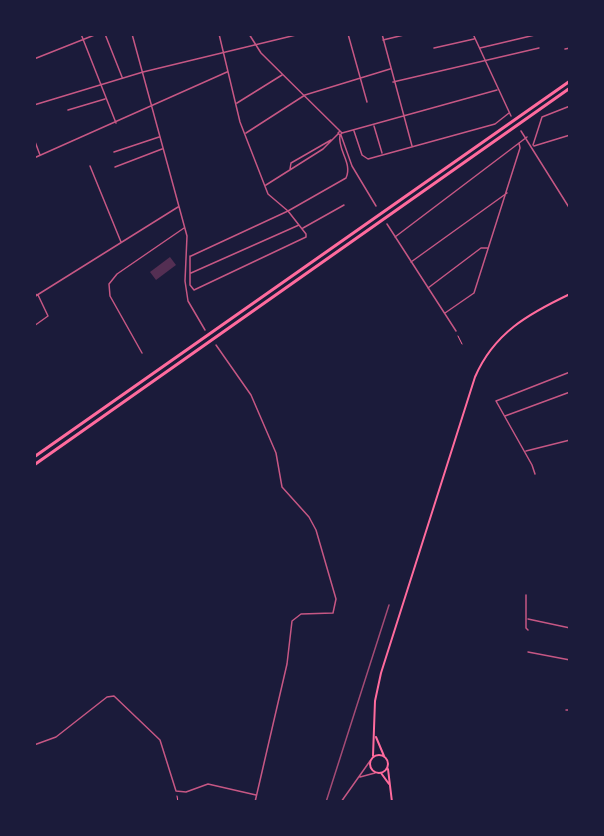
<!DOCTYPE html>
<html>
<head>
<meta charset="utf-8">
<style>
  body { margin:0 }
  #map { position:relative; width:604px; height:836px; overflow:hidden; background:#1b1b3a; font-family:"Open Sans",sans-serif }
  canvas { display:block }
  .frame { position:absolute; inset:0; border:36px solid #1b1b3a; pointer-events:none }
</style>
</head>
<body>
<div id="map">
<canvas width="604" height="836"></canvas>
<div class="frame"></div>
</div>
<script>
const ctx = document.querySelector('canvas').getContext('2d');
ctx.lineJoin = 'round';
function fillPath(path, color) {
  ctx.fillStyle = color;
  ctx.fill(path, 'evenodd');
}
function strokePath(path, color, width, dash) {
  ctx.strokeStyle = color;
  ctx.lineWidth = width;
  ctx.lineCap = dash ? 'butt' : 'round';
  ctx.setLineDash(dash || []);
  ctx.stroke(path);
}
fillPath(new Path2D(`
  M 170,257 L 176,265 L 156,280 L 150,272 Z`), '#542f53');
strokePath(new Path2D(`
  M 458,336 L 462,344
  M 177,796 L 178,802`), '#ff6b9d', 1);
strokePath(new Path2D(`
  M 81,34 L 116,123
  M 105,34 L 122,77
  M 132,34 L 187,236 L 185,281 L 188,301 L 205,330
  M 249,34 L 261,53 L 340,131
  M 348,34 L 367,102
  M 382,34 L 412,146
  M 473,34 L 511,116
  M 383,40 L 408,34
  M 434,48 L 474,39
  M 480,48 L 539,34
  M 565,49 L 570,48
  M 34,59 L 97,34
  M 393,82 L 539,48
  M 237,103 L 282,75
  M 34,105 L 143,72 L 300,34
  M 68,110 L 105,99
  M 374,126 L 382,153
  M 340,131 L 342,133 L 340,135 L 338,133 Z
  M 354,131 L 362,155 L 368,159 L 495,124 L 509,113
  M 521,131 L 570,209
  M 246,133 L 305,95 L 390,69
  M 342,133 L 497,90
  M 341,135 L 352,166 L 376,206
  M 34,139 L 40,155
  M 533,145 L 542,117 L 570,106
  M 534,146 L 570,135
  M 114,152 L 159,137
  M 34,158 L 227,72
  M 90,166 L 121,242
  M 115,167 L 162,149
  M 290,169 L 291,163 L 331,140
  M 266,185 L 323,149 L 338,134
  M 387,224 L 456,331
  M 303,228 L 344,205
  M 395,237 L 527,137
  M 190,256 L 190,285 L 194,290 L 306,237 L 306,234 L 288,211 L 268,194 L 240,122 L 219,34
  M 191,256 L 288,211 L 346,178 C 353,163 337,150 340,135
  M 411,262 L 507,193
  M 191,273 L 299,225
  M 428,288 L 481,248 L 488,248
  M 34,294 L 38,295 L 48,316 L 34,326
  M 34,297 L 178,207
  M 445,313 L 474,293 L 520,148 L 519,143
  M 216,345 L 251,395 L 276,453 L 282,487 L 309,517 L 316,530 L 336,599 L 333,613 L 301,614 L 292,621 L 287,664 L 255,802
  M 142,353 L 110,296 L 109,284 L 117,274 L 184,228
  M 505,416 L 570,392
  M 526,451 L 570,440
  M 535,474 L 532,465 L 496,401 L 570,372
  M 526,595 L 526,628 L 528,630
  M 528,619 L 570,628
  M 528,652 L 570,660
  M 566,710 L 570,710
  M 34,745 L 56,737 L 107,697 L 114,696 L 160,740 L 176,791 L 186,792 L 208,784 L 256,795`), '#c65784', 1.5);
strokePath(new Path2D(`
  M 360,777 L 375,773
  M 341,802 L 370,761`), '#c65784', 1.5);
strokePath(new Path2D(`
  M 376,737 L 384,756
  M370 764a9 9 0 1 1 18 0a9 9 0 1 1-18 0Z
  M 373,756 L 375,701 L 381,673 L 475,377 C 494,333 528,314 570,294
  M 388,769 L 392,802
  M 381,773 L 389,784`), '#ff6b9d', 2);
strokePath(new Path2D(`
  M 34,457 L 570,81
  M 34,465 L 570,88`), '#ff6b9d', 3);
strokePath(new Path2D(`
  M 326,802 L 389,605`), '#a44b75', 1.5);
</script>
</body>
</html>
